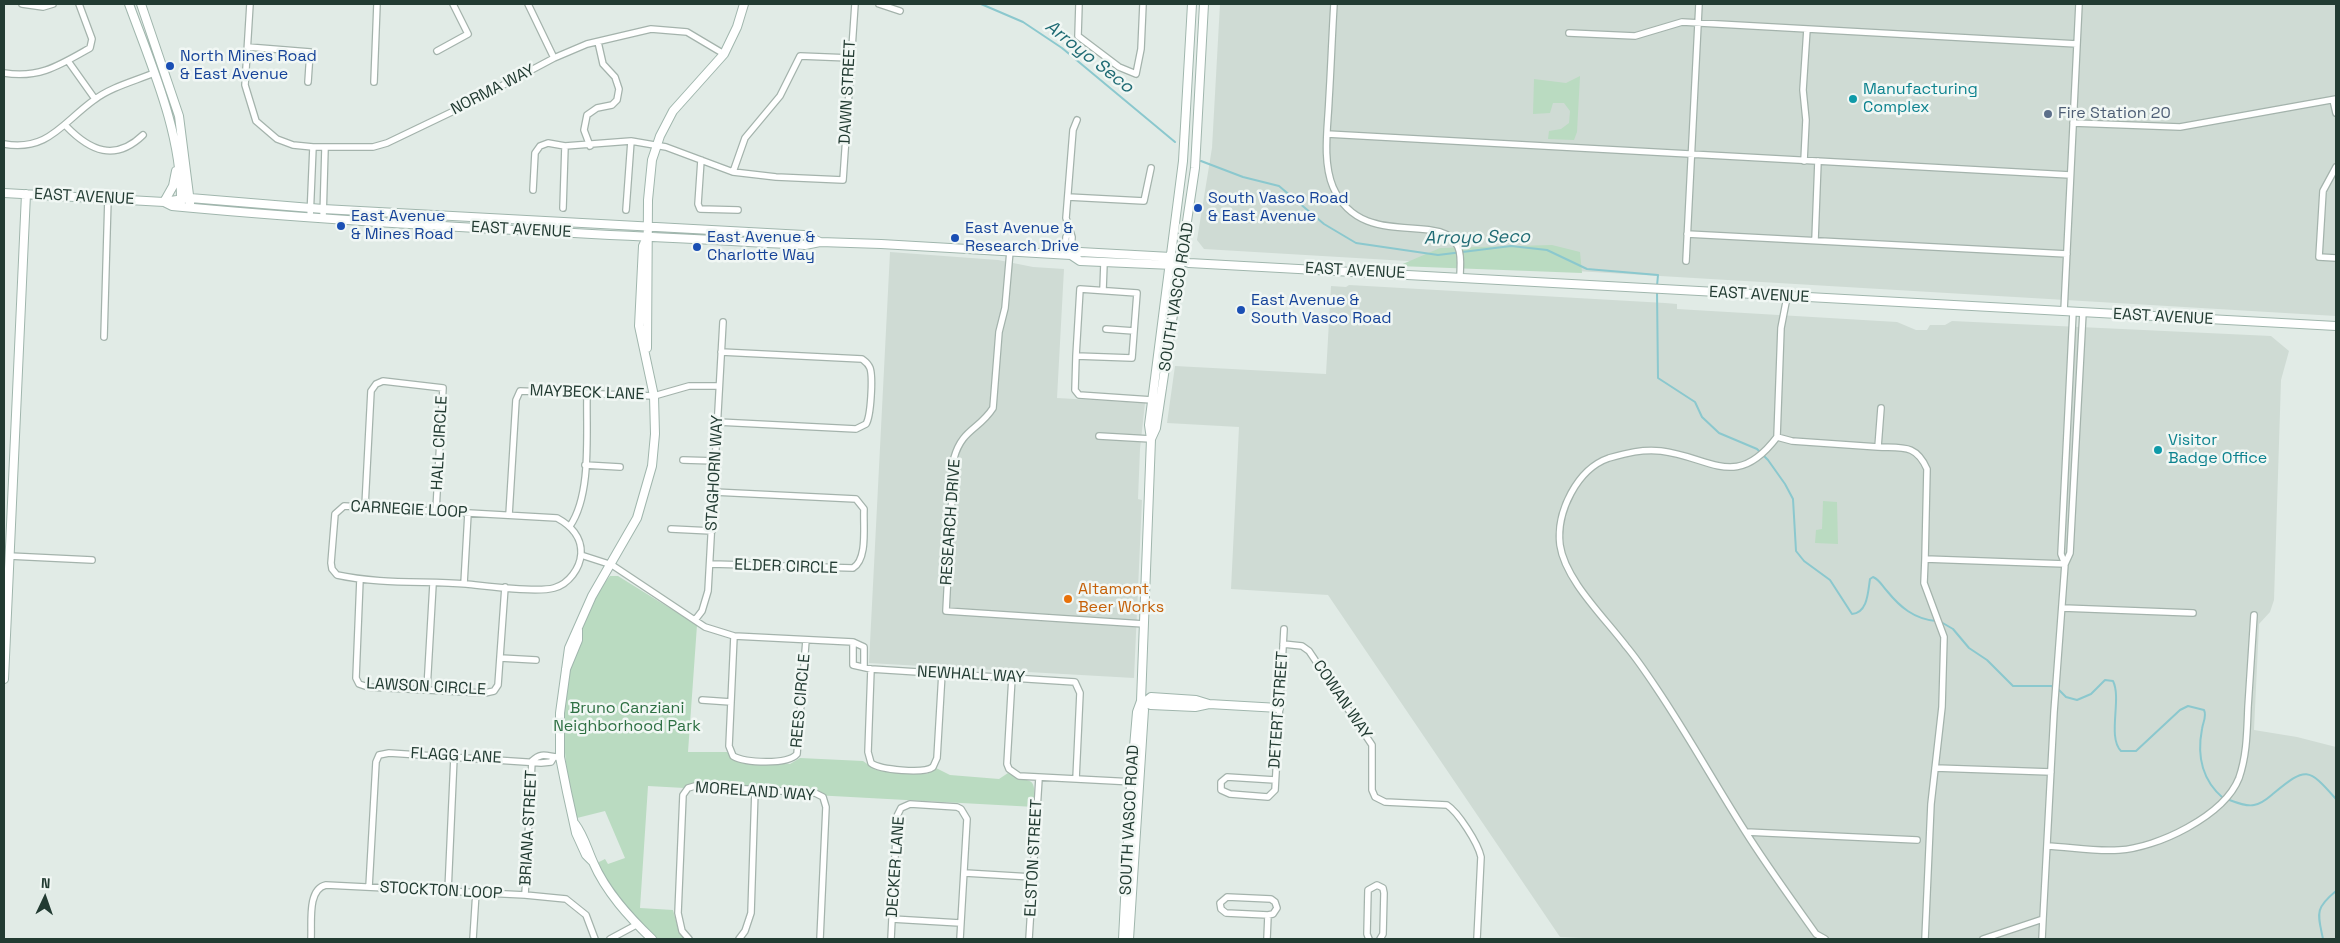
<!DOCTYPE html>
<html>
<head>
<meta charset="utf-8">
<style>
  body { margin:0 }
  #map { position:relative; width:2340px; height:943px; overflow:hidden; background:#e1ebe6; font-family:"Space Grotesk",sans-serif }
  canvas { display:block }
  .frame { position:absolute; inset:0; border:5px solid #223b32; pointer-events:none }
  .north { position:absolute; left:20px; top:873px; width:50px; height:50px; -webkit-text-stroke:4px #f1f7f4; paint-order:stroke; rotate:3deg; font-size:14px; font-weight:700; line-height:20px; text-align:center; color:#223b32 }
  .north::after { content:''; display:block; margin:auto; width:18px; height:22px; background:#223b32; clip-path:polygon(50% 0,100% 100%,50% 72%,0 100%) }
</style>
</head>
<body>
<div id="map">
<canvas width="2340" height="943"></canvas>
<div class="frame"></div>
<div class="north">N</div>
</div>
<script>
const ctx = document.querySelector('canvas').getContext('2d');
ctx.lineJoin = 'round';
function fillPath(path, color) {
  ctx.fillStyle = color;
  ctx.fill(path, 'evenodd');
}
function strokePath(path, color, width, dash) {
  ctx.strokeStyle = color;
  ctx.lineWidth = width;
  ctx.lineCap = dash ? 'butt' : 'round';
  ctx.setLineDash(dash || []);
  ctx.stroke(path);
}
function write(font, color, halo, rows, align = 'center') {
  ctx.font = font + ' "Space Grotesk",sans-serif';
  ctx.lineWidth = 5;
  ctx.setLineDash([]);
  ctx.textBaseline = 'middle';
  ctx.strokeStyle = halo;
  ctx.fillStyle = color;
  for (const [text, x, y, turn = 0] of rows) {
    ctx.save();
    ctx.translate(x, y);
    ctx.rotate((+turn || 0) * Math.PI / 180);
    ctx.textAlign = isNaN(turn) ? turn : align;
    if (halo) ctx.strokeText(text, 0, 0);
    ctx.fillText(text, 0, 0);
    ctx.restore();
  }
}
fillPath(new Path2D(`
  M 1220,4 L 2336,4 L 2336,316 L 1204,249 L 1197,240 L 1212,148 Z
  M 890,252 L 998,260 L 1033,267 L 1064,269 L 1057,398 L 1145,403 L 1140,449 L 1138,499 L 1142,500 L 1134,678 L 869,663 Z
  M 1349,285 L 1665,303 L 1677,304 L 1677,309 L 1897,322 L 1916,330 L 1927,330 L 1930,325 L 1945,325 L 1952,321 L 2271,336 L 2289,351 L 2281,380 L 2274,600 L 2270,612 L 2259,624 L 2254,730 L 2297,737 L 2336,747 L 2336,939 L 1606,939 L 1560,937 L 1328,595 L 1231,589 L 1239,427 L 1167,423 L 1175,366 L 1326,374 L 1331,286 L 1346,287 Z`), '#cfdbd4');
fillPath(new Path2D(`
  M 1580,76 L 1577,132 L 1574,140 L 1548,139 L 1549,131 L 1561,129 L 1569,123 L 1570,111 L 1564,103 L 1553,103 L 1550,113 L 1533,114 L 1534,79 L 1566,83 Z
  M 1552,245 L 1580,252 L 1582,273 L 1398,266 L 1440,248 Z
  M 1823,501 L 1837,502 L 1838,544 L 1815,543 L 1816,530 L 1822,529 Z
  M 610,576 L 618,576 L 697,625 L 688,752 L 727,752 L 732,758 L 743,762 L 790,764 L 800,758 L 863,761 L 876,770 L 927,774 L 936,768 L 950,775 L 999,779 L 1008,773 C 1033,786 1035,772 1035,807 L 648,786 L 640,908 L 673,910 L 679,932 L 684,939 L 655,939 C 633,917 614,893 598,865 L 599,862 L 605,859 L 608,864 L 625,858 L 605,811 L 577,818 C 555,742 558,640 610,576 Z`), '#badbc1');
strokePath(new Path2D(`
  M 981,4 L 1023,22 L 1062,48 L 1175,142
  M 1201,161 L 1243,177 L 1279,186 L 1324,224 L 1356,243 L 1438,255 L 1511,246 L 1547,250 L 1587,269 L 1658,275 L 1657,286
  M 1657,291 L 1658,378 L 1695,402 L 1702,417 L 1719,433 L 1757,449 L 1768,460 L 1785,484 L 1793,499 L 1796,551 L 1804,561 L 1830,580 L 1852,614 C 1868,613 1868,591 1870,579 L 1873,577 C 1880,580 1882,586 1887,591 C 1900,607 1914,619 1936,621
  M 1941,622 L 1953,629 L 1969,648 L 1987,660 L 2013,686 L 2051,686 L 2057,688 L 2066,697 L 2077,700 L 2091,694 L 2105,680 L 2113,681 C 2122,699 2107,737 2121,751 L 2136,751 L 2180,710 L 2188,706 L 2204,710 C 2207,716 2203,722 2202,729 C 2197,755 2202,780 2223,798
  M 2227,799 C 2235,802 2246,807 2254,805 C 2262,804 2268,798 2274,793 C 2306,767 2308,767 2336,799
  M 2323,939 C 2318,914 2314,909 2336,891`), '#8bc8ce', 2);
const street = new Path2D(`
  M 22,4 L 43,7 L 53,4
  M 250,4 L 245,85 L 256,121 L 277,139 L 293,145 L 313,147 L 373,147 L 387,143 L 460,108 L 554,58 L 587,44 L 651,29 L 687,32 L 724,54
  M 528,4 L 554,58
  M 879,4 L 900,11
  M 1079,4 L 1078,36 L 1119,67 L 1136,74 L 1141,49 L 1143,4
  M 1334,4 C 1332,36 1331,67 1329,99 C 1328,126 1322,161 1333,187 C 1362,253 1442,209 1458,247 C 1462,256 1460,268 1460,277
  M 1569,33 L 1635,36 L 1682,22 L 2077,44
  M 248,47 L 310,52 L 308,82
  M 437,51 L 468,34 L 453,4
  M 68,61 L 95,99
  M 4,73 C 39,79 60,65 90,48 L 92,39 L 79,4
  M 374,82 L 377,4
  M 2333,100 L 2336,113
  M 2073,123 L 2180,127 L 2336,99
  M 66,126 C 90,151 115,162 143,135
  M 1327,134 L 2070,175
  M 4,144 C 48,152 63,122 94,100 C 111,87 135,81 154,73
  M 590,146 L 584,130 L 587,115 L 597,108 L 612,105 L 617,100 L 619,89 L 615,77 L 603,64 L 598,42
  M 701,160 L 698,204 L 700,209 L 738,210
  M 1804,161 L 1806,120 L 1803,90 L 1807,29
  M 2336,167 L 2323,191 L 2319,257 L 2336,258
  M 733,172 L 745,138 L 780,96 L 800,56 L 850,58
  M 533,190 L 535,153 L 540,146 L 548,143 L 565,146 L 631,141 L 666,147 L 733,172 L 776,177 L 843,180 L 855,4
  M 1068,197 L 1144,201 L 1151,168
  M 563,208 L 565,146
  M 626,210 L 631,141
  M 310,218 L 313,147
  M 323,218 L 325,148
  M 1687,234 L 2067,254
  M 1815,240 L 1818,161
  M 1010,251 L 1005,308 L 999,332 L 993,408 C 979,430 962,429 954,458 L 946,611 L 1144,624
  M 1065,255 L 1066,237 L 1069,232
  M 1071,255 L 1072,237 L 1066,218 L 1073,130 L 1077,120
  M 1686,261 L 1699,4
  M 1080,289 L 1137,293 L 1132,358 L 1076,356 Z
  M 1103,290 L 1104,263
  M 2064,311 L 2079,4
  M 1106,329 L 1134,331
  M 104,337 L 108,198
  M 1076,356 L 1075,390 L 1079,395 L 1152,400
  M 1881,408 L 1878,447 C 1903,448 1916,444 1927,469 L 1925,559
  M 718,422 L 856,429 L 866,424 C 871,416 873,377 870,368 C 868,363 866,362 862,359 L 721,352
  M 1099,436 L 1151,439
  M 1777,437 L 1781,328 L 1787,297
  M 683,460 L 716,461
  M 585,465 L 620,467
  M 344,506 L 557,518 C 570,525 582,537 581,554 C 580,568 569,584 554,588 C 536,593 487,586 466,584 C 424,581 379,584 337,575 L 332,569 L 331,563 L 335,514 Z
  M 365,506 L 371,391 L 376,384 L 383,381 L 443,388 L 436,510
  M 509,515 L 516,400 L 520,391 L 654,396 L 689,386 L 719,386
  M 570,526 C 592,494 586,432 587,394
  M 671,529 L 712,531
  M 581,555 L 612,565 L 705,627 L 734,636 L 853,642 L 864,647 L 864,666
  M 9,556 L 92,560
  M 711,564 L 853,568 C 868,559 863,526 864,509 L 856,499 L 714,492
  M 2065,564 L 2061,554 L 2073,312
  M 360,579 L 356,678 L 359,684 L 368,687 L 485,693 L 494,691 L 498,685 L 505,587
  M 464,584 L 468,513
  M 2063,608 L 2193,613
  M 695,620 L 702,611 L 708,591 L 723,322
  M 734,636 L 729,746 L 733,756 C 745,763 788,765 797,754 L 806,640
  M 853,642 L 853,665 L 871,669 L 1075,682 L 1080,693 L 1076,779
  M 1283,644 L 1302,646 L 1309,651 L 1372,745 L 1372,790 L 1375,797 L 1385,802 L 1447,805 C 1458,812 1478,843 1481,857 L 1477,939
  M 500,658 L 536,660
  M 871,669 L 868,752 L 871,763 C 880,770 924,774 933,767 L 937,758 L 942,673
  M 1012,677 L 1007,764 L 1009,769 L 1019,776 L 1134,782
  M 427,689 L 433,584
  M 702,700 L 731,702
  M 532,761 C 541,752 547,756 557,757
  M 1935,768 L 2051,772
  M 1275,780 L 1227,777 L 1221,782 L 1221,790 L 1230,794 L 1268,797 L 1275,790 L 1284,629
  M 1746,832 L 1917,840
  M 2047,846 C 2070,847 2096,852 2119,850 C 2157,848 2224,816 2239,778 C 2247,755 2247,731 2248,707 C 2250,676 2252,646 2254,615
  M 965,873 L 1032,877
  M 369,887 L 376,762 L 379,755 L 389,753 L 541,763 L 551,762 L 554,757
  M 448,891 L 454,757
  M 525,895 L 532,761
  M 1227,897 L 1271,899 L 1275,902 L 1277,908 L 1273,914 L 1268,915 L 1226,913 L 1221,909 L 1220,903 Z
  M 892,919 L 960,923
  M 311,939 C 312,923 307,889 326,885 L 525,895 L 566,899 L 586,915 L 595,939
  M 473,939 L 476,892
  M 610,939 L 636,925
  M 689,939 L 682,931 L 678,913 L 683,795 L 688,788 L 695,786 L 815,793 L 823,797 L 826,807 L 820,939
  M 739,939 L 745,931 L 751,913 L 755,790
  M 891,939 L 897,816 L 901,808 L 910,804 L 957,807 L 961,809 L 967,819 L 960,939
  M 1029,939 L 1039,778
  M 1267,939 L 1268,915
  M 1369,939 L 1367,934 L 1368,890 L 1377,885 L 1383,888 L 1384,893 L 1383,934 L 1380,939
  M 1825,939 L 1816,934 C 1792,900 1767,866 1745,831 C 1715,784 1688,735 1657,689 C 1647,674 1637,659 1626,646 C 1605,618 1565,580 1560,545 C 1556,512 1577,469 1609,458 C 1627,453 1642,449 1661,451 C 1711,457 1736,491 1777,437 L 1792,441 L 1878,447
  M 1925,939 L 1931,804 L 1942,707 L 1944,637 L 1924,583 L 1925,559 L 2065,564
  M 1983,939 L 2043,919 L 2054,712 L 2065,564 L 2070,553 L 2083,312
  M 2042,939 L 2043,919`);
const secondary = new Path2D(`
  M 129,4 C 152,67 182,134 181,202
  M 141,4 L 179,116 L 190,203
  M 4,193 L 164,202 L 190,198 L 323,209 L 804,235 L 820,242
  M 164,202 L 172,206 C 382,226 594,233 805,245 L 820,242 L 881,244 L 1071,255 L 1080,252 L 1171,257 L 1189,263 L 2336,326
  M 164,202 L 173,186 L 176,171
  M 1071,255 L 1080,261 L 1173,265
  M 647,348 L 648,200 L 652,160 L 660,136 L 673,111 L 724,54 L 737,27 L 744,4
  M 1151,439 L 1156,428 L 1195,168 L 1204,4
  M 566,669 L 578,640 L 578,630
  M 4,679 L 26,194
  M 1141,701 L 1151,705 L 1195,707 L 1209,704 L 1279,708
  M 1146,701 L 1151,697 L 1196,700 L 1209,704
  M 575,824 C 584,836 587,849 593,862 C 606,892 629,917 652,939
  M 593,862 L 586,855 L 576,833 L 567,792 L 560,757 L 560,713 L 569,648 L 592,596 L 637,518 L 652,466 L 655,434 L 654,396 L 639,326 L 643,246 L 647,237
  M 1123,939 L 1131,782 L 1137,712 L 1141,701
  M 1129,939 L 1144,710 L 1141,701 L 1151,439 L 1149,425 L 1183,161 L 1192,4`);
strokePath(street, '#a4b3ac', 8);
strokePath(secondary, '#a0b6ad', 10);
strokePath(street, '#fff', 5.5);
strokePath(secondary, '#fff', 8);
for (const [x, y, r, color] of [
  [170,66,5,"#1a4fb4"],
  [1853,99,5,"#0f9aa8"],
  [2048,114,5,"#5c6f8a"],
  [1198,208,5,"#1a4fb4"],
  [341,226,5,"#1a4fb4"],
  [955,238,5,"#1a4fb4"],
  [697,247,5,"#1a4fb4"],
  [1241,310,5,"#1a4fb4"],
  [2158,450,5,"#0f9aa8"],
  [1068,599,5,"#e8710a"]
]) {
  const dot = new Path2D();
  dot.arc(x, y, r, 0, 2 * Math.PI);
  ctx.fillStyle = color;
  ctx.fill(dot);
  strokePath(dot, '#f1f7f4', 2);
}
write('16px', '#164399', '#f1f7f4', [
  ["North Mines Road",180,57],
  ["& East Avenue",180,75],
  ["South Vasco Road",1208,199],
  ["& East Avenue",1208,217],
  ["East Avenue",351,217],
  ["& Mines Road",351,235],
  ["East Avenue &",965,229],
  ["Research Drive",965,247],
  ["East Avenue &",707,238],
  ["Charlotte Way",707,256],
  ["East Avenue &",1251,301],
  ["South Vasco Road",1251,319]
], 'left');
write('16px', '#223b32', '#f1f7f4', [
  ["NORMA WAY",493,90,-27],
  ["DAWN STREET",848,92,-87],
  ["EAST AVENUE",84,197,3],
  ["EAST AVENUE",521,230,3],
  ["EAST AVENUE",1355,271,3],
  ["EAST AVENUE",1759,295,3],
  ["SOUTH VASCO ROAD",1177,297,-81],
  ["EAST AVENUE",2163,317,3],
  ["MAYBECK LANE",587,393,2],
  ["HALL CIRCLE",440,443,-87],
  ["STAGHORN WAY",715,473,-87],
  ["CARNEGIE LOOP",409,510,3],
  ["RESEARCH DRIVE",951,522,-86],
  ["ELDER CIRCLE",786,567,2],
  ["NEWHALL WAY",971,675,3],
  ["LAWSON CIRCLE",426,687,3],
  ["COWAN WAY",1342,700,56],
  ["REES CIRCLE",801,701,-85],
  ["DETERT STREET",1279,710,-86],
  ["FLAGG LANE",456,756,3],
  ["MORELAND WAY",755,792,4],
  ["SOUTH VASCO ROAD",1130,820,-87],
  ["BRIANA STREET",529,828,-87],
  ["ELSTON STREET",1034,858,-87],
  ["DECKER LANE",896,867,-86],
  ["STOCKTON LOOP",441,891,3]
]);
write('16px', '#0d838f', '#f1f7f4', [
  ["Manufacturing",1863,90],
  ["Complex",1863,108],
  ["Visitor",2168,441],
  ["Badge Office",2168,459]
], 'left');
write('16px', '#4e5e75', '#f1f7f4', [
  ["Fire Station 20",2058,114]
], 'left');
write('16px', '#c56008', '#f1f7f4', [
  ["Altamont",1078,590],
  ["Beer Works",1078,608]
], 'left');
write('16px', '#2e7043', '#f1f7f4', [
  ["Bruno Canziani",627,709],
  ["Neighborhood Park",627,727]
]);
write('italic 18px', '#1f6b74', '#f1f7f4', [
  ["Arroyo Seco",1089,57,38],
  ["Arroyo Seco",1477,238,-1]
]);
</script>
</body>
</html>
